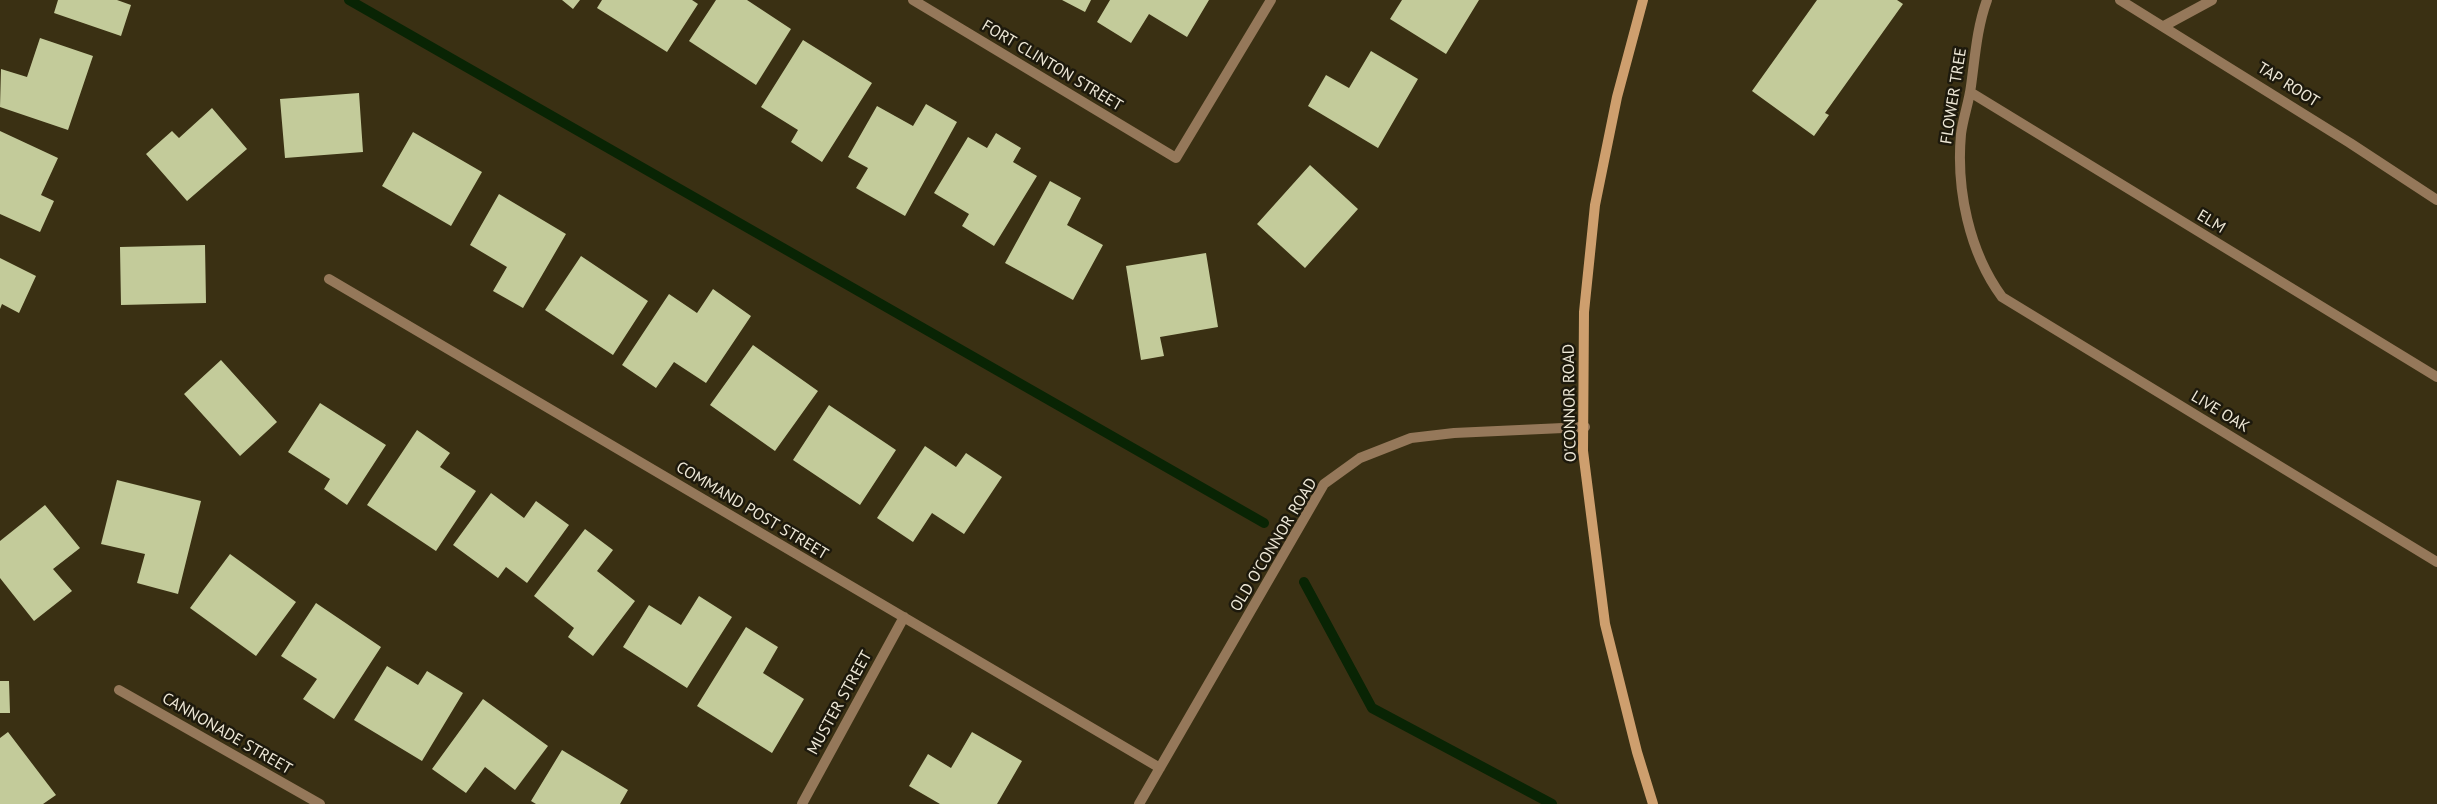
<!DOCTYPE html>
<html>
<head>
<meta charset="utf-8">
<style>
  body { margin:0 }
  canvas { display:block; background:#3a3013 }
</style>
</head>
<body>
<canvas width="2437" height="804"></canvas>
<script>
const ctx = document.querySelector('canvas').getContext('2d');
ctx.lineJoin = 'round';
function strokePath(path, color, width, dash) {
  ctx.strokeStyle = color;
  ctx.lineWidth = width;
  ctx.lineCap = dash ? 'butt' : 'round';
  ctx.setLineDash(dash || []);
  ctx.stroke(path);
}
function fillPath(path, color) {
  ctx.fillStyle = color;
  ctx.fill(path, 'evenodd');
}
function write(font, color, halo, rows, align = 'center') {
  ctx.font = font + ' "PT Sans",sans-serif';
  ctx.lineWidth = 5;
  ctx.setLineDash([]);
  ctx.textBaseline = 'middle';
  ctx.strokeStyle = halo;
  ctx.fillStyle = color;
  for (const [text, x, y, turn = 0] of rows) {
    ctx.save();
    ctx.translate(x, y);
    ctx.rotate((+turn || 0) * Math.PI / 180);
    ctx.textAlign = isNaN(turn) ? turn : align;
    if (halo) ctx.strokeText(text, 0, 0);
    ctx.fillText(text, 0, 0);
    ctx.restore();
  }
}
strokePath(new Path2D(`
  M 349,0 L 1264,523
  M 1304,582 L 1372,708 L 1552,804`), '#092404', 10);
fillPath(new Path2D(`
  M 58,0 L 117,0 L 131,5 L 121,36 L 54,13 Z
  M 562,0 L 580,0 L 573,9 Z
  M 602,0 L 692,0 L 698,4 L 667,52 L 597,8 Z
  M 716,0 L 747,0 L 791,29 L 756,85 L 689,41 Z
  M 1062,0 L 1091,0 L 1085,12 Z
  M 1110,0 L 1209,0 L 1187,37 L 1149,14 L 1131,43 L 1097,22 Z
  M 1402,0 L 1479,0 L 1446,54 L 1390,19 Z
  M 1817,0 L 1897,0 L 1903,4 L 1825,113 L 1829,115 L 1814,136 L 1752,91 Z
  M 40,38 L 93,56 L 68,130 L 0,107 L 1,69 L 27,77 Z
  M 803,40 L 872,83 L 822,162 L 791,142 L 798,130 L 761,107 Z
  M 1371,51 L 1418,79 L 1378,148 L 1308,106 L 1326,75 L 1349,88 Z
  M 359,93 L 363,152 L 285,158 L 280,99 Z
  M 926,104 L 957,122 L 905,216 L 856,188 L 868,168 L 848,157 L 877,106 L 913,126 Z
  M 212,108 L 247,149 L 187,201 L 146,154 L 172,131 L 179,138 Z
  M 0,131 L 58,158 L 41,195 L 54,201 L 40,232 L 0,214 Z
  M 413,132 L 482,172 L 451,226 L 382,186 Z
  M 996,133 L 1021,148 L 1013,162 L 1037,176 L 994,246 L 962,226 L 969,214 L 934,193 L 968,137 L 987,148 Z
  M 1310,165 L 1358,209 L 1305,268 L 1257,224 Z
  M 1050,181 L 1081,198 L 1067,225 L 1103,245 L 1073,300 L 1005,263 Z
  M 499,194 L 566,234 L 523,308 L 493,291 L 507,267 L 470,245 Z
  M 205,245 L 206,303 L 121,305 L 120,247 Z
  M 1206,253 L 1218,327 L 1160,337 L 1164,356 L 1141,360 L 1126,266 Z
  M 581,256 L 648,301 L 613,355 L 545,310 Z
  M 0,258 L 36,276 L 19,313 L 2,304 L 0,309 Z
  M 713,289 L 751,316 L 706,383 L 674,362 L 656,388 L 622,365 L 669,294 L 697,313 Z
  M 753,345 L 818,391 L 775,451 L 710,405 Z
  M 221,360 L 277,422 L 240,456 L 184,394 Z
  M 320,403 L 386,445 L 347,505 L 324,489 L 330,479 L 288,452 Z
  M 829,405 L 896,450 L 860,505 L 793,460 Z
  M 417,430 L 450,453 L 440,467 L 476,491 L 436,551 L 367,505 Z
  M 925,446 L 956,467 L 966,453 L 1002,477 L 964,534 L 932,513 L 913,542 L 877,518 Z
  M 117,480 L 201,501 L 178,594 L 137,583 L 145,554 L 101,544 Z
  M 491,493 L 524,518 L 536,501 L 569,525 L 527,583 L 506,567 L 498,578 L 453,545 Z
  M 45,505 L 80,548 L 53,569 L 72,591 L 34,621 L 0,578 L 0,541 Z
  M 585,529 L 613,550 L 597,571 L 635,601 L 593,656 L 568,637 L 574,628 L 534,596 Z
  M 230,554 L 296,602 L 256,656 L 190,608 Z
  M 699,596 L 732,617 L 687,688 L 623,647 L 649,605 L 681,625 Z
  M 316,603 L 381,647 L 334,719 L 303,699 L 317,679 L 281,656 Z
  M 746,627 L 778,647 L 763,673 L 804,699 L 772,753 L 697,706 Z
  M 387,666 L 418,685 L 427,671 L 463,693 L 422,761 L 354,720 Z
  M 0,681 L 9,681 L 10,713 L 0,713 Z
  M 483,699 L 548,746 L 515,790 L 485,767 L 466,793 L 432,769 Z
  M 8,732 L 56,795 L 43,804 L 0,804 L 0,738 Z
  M 972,732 L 1022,761 L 997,804 L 940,804 L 909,786 L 928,754 L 951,768 Z
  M 562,750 L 628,790 L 620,804 L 536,804 L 531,801 Z`), '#c3cb9a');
strokePath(new Path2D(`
  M 913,0 L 1176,158 L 1271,0
  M 1987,0 C 1977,27 1975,57 1971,86 C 1969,102 1963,118 1961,134 C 1956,189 1969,252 2002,297 L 2437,562
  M 2120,0 L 2350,143 L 2437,200
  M 2164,26 L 2212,0
  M 1970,92 L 2437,377
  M 329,279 L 1160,768
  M 119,690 L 320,804
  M 802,804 L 904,617
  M 1139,804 L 1324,484 L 1360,458 L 1411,438 L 1454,433 L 1585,427`), '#95785a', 10);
strokePath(new Path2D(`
  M 1643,0 L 1617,97 L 1595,205 L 1584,312 L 1583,451 L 1605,624 L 1637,752 L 1653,804`), '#ce9f6e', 10);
write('16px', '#eee8d7', '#1d190c', [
  ["FORT CLINTON STREET",1052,66,31],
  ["TAP ROOT",2288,85,32],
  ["FLOWER TREE",1954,96,-81],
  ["ELM",2211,222,31],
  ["O'CONNOR ROAD",1570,403,-91],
  ["LIVE OAK",2220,412,31],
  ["COMMAND POST STREET",752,511,31],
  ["OLD O'CONNOR ROAD",1274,545,-59],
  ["MUSTER STREET",840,703,-61],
  ["CANNONADE STREET",227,734,30]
]);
</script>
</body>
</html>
